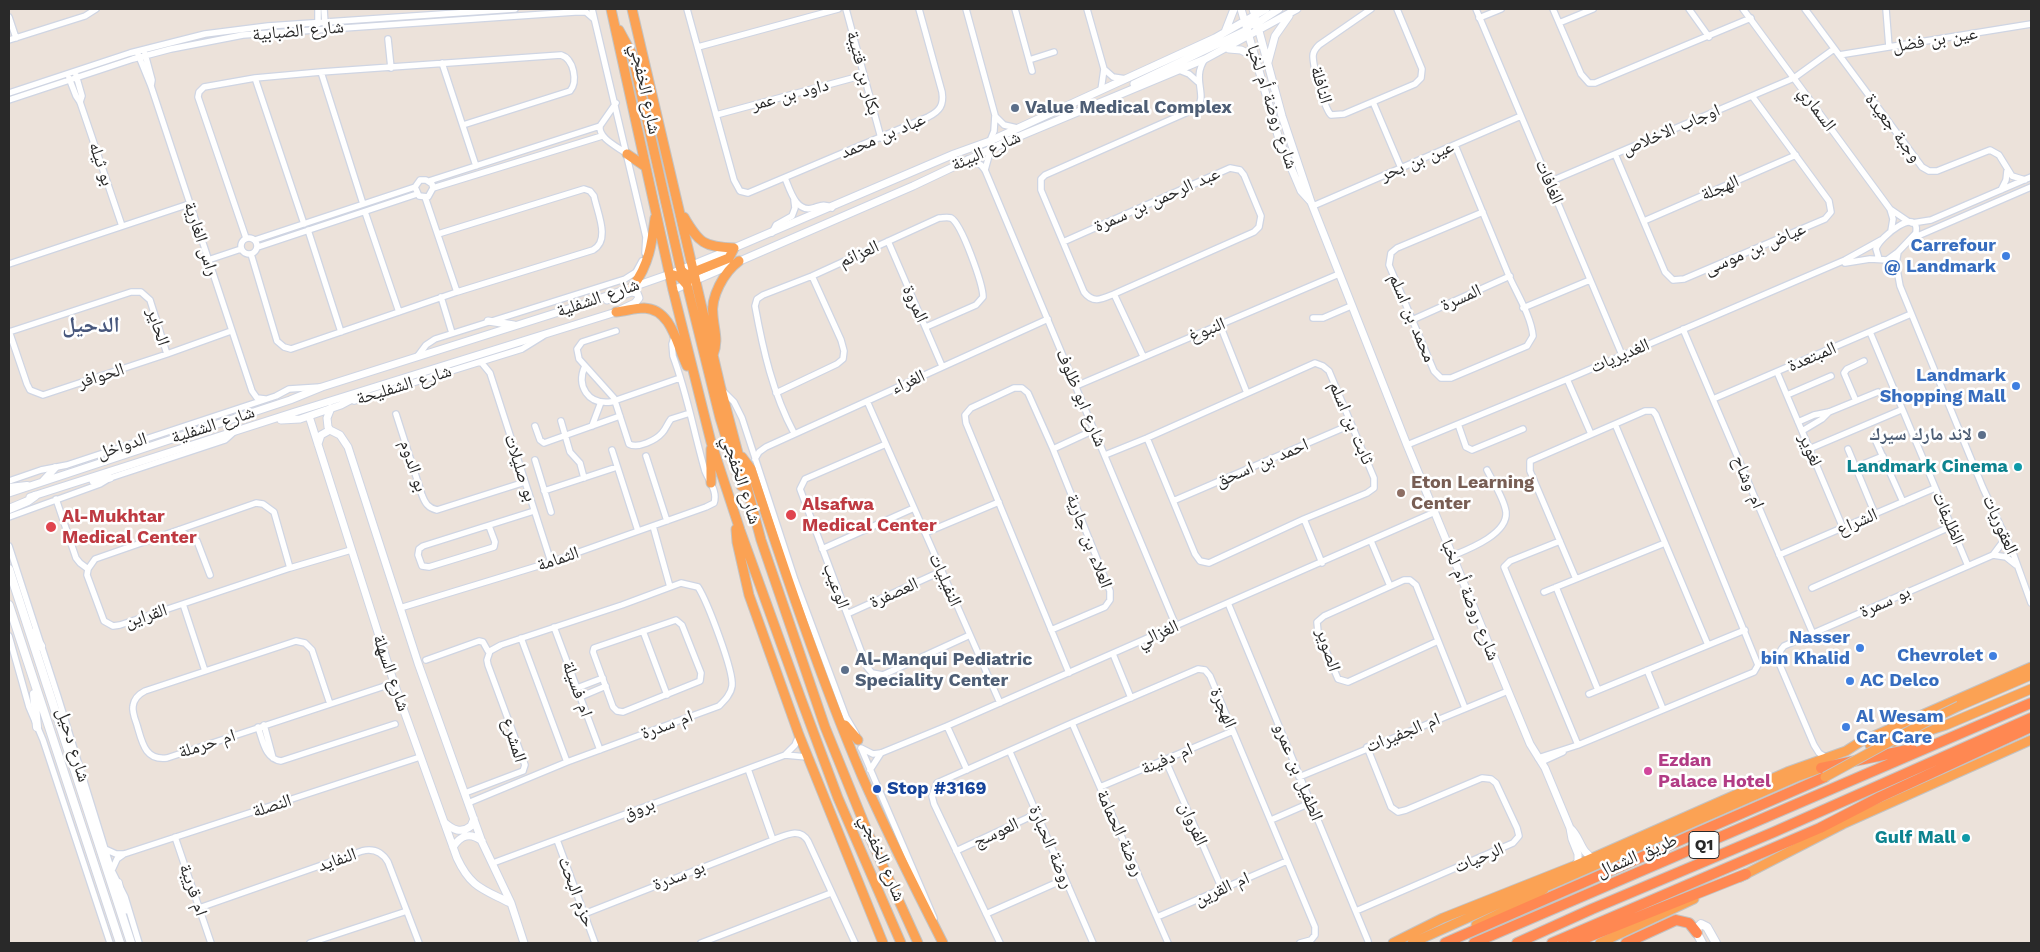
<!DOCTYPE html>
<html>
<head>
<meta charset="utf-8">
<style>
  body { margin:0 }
  #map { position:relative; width:2040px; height:952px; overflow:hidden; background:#ece2da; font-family:"Work Sans",sans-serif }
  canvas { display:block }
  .frame { position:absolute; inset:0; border:10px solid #292929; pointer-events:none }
</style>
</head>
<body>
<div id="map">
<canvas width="2040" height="952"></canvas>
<div class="frame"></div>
</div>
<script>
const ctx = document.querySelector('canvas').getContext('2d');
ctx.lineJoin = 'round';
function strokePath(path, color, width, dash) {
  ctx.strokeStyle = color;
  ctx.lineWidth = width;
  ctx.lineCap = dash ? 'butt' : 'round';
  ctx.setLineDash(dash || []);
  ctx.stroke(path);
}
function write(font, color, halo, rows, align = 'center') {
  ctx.font = font + ' "Work Sans","Noto Naskh Arabic",sans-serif';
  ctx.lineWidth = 5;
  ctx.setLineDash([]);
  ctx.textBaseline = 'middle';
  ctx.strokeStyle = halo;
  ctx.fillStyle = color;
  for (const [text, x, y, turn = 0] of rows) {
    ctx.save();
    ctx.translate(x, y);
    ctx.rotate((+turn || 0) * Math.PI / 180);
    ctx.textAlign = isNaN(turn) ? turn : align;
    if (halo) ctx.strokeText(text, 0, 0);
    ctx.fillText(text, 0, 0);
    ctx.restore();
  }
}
const minor = new Path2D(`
  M 324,9 L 325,24
  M 592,9 L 646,237 L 645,253
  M 687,9 L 734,180 L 740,191 L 748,193 L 928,117 C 940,111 944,105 942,92 L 919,9
  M 846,9 L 881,138
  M 966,9 L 995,115 L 994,131 L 990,141
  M 1015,9 L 1032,71
  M 1087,9 L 1104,69 L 1101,90
  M 1371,9 L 1319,45 C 1316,48 1313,51 1313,56 C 1313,66 1324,108 1331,115 L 1344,114 L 1415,84 L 1421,78 L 1422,69 L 1397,9
  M 1476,9 L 1622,355
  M 1553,9 L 1581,74 L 1589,83 L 1595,83 L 1751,18
  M 1689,9 L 1709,37
  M 1743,9 L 1890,209 L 1909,222
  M 1805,9 L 1922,167 L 1929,171 L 1937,171 L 1990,150 L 1999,155 L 2012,176 L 2025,180
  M 1886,9 L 1889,47
  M 9,17 L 16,38
  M 1479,18 L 1501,9
  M 1559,23 L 1593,9
  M 318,24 L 318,9
  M 388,39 L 391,68
  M 9,40 L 85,16 L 96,9
  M 698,47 L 838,9
  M 138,54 L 151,86 L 252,391 L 257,398 L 265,399
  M 145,54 L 152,80 L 151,86
  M 1839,55 L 2031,24
  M 1029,60 L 1054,52
  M 442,63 L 476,166
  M 1104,69 L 1113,77 L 1126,79
  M 1179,70 L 1189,74 L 1198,82
  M 321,72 L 363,204
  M 76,75 L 82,96 L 80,102
  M 69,78 L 76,96 L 80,102 L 122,226
  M 255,78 L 304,224
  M 9,93 L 130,53 L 205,34 L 268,26 L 515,9
  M 9,100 L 133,59 L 171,49 L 243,35 L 575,12 L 586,12 L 594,19
  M 1373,102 L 1401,168
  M 616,103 L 600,126 C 598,138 618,147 627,154
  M 716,115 L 864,75
  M 996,117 L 1004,125 L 1017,128
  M 1455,145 C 1473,188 1491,232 1509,276 C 1517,294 1531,316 1533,336 L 1527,346 L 1451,378 L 1441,378 L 1434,371 L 1389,265 L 1391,253 L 1397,248 L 1483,212
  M 1615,154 L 1665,272 L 1673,280 L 1684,279 L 1825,219 L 1831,212 L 1829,201 L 1752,96
  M 968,159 L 981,165 L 985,170 L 1176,626
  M 985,170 L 991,148
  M 785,178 C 790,190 796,213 813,208 C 820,206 824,203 832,208
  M 429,181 L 600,126
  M 1549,182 L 1794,78 L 1834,49
  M 433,188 L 432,184 L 426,180 L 420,180 L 415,187 L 419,196 L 428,197 L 433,188 L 602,136
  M 2001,190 L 2006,180 L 2007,171
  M 425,197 L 457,292
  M 1313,206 L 1521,116
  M 1890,209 L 1893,219 L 1891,231
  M 365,212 L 399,312
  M 1644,221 L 1796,155
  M 1912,223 L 1931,220 L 2031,177
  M 308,230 L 341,332
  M 772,233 L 776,225 L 792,216 L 795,208 L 794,200
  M241 246a8 8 0 1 1 16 0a8 8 0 1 1-16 0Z
  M 246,238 L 198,97 L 199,92 L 204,87 L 255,78 L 321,72 L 561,55 C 574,59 578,82 570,91 L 463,125
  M 1913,238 L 2031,187
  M 255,240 L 415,187
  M 888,241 L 942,366
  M 1063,242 L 1230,168 L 1240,170 L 1244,175 L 1261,216 L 1259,227 L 1254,232 L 1114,294 C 1102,299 1093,304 1084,292 L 1041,190 L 1041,179 L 1045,175 L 1197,108 C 1208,95 1191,79 1205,59
  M 258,247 L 417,194
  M 1898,252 L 1896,264 L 1900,286 L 1983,488 L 2013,553 L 2031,603
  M 251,254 L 277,341 L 284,347 L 291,349 L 457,292 L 593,250 C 611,240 597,212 594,196 L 590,191 L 584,189 L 438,234
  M 208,260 L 241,249
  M 1845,263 L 1870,259 L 1887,260 L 1898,252 L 1916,233 C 1920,205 1879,237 1876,249 L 1879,259
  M 9,264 L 189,204
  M 1114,294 L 1143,356
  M 441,297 L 452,333
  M 1523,308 L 1590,280
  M 1313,318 L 1323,318 L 1351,306
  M 1412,320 L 1510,276
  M 1220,325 L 1247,393
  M 1683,329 L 1813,634
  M 9,331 L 27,384 L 30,390 L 43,395 L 167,354 L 231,331
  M 616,331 L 582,342 L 577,349 L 579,359 L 614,398 L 629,444 C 638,449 656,440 662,433 C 666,429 667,424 671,419 L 690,413
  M 9,332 L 131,292 L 141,292 L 150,300 L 167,354
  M 1870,332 L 1968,566
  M 417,357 L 426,345 L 435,339 L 625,279 L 636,272 L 642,261
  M 481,362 L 490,373 L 551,562
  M 585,366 C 576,386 588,405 611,402 L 680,378
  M 1777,372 L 1843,528
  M 1567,379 L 1591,434
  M 1076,386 L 1339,274
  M 722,390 L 734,402 L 742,418 L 795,580 L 846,717 L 856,734
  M 776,393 L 837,364 L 843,359 L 844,351 L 841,340 L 812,276
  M 1787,395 L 1831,376
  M 1713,399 L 1911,314
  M 354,401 L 522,349 L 543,336
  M 867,401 L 1000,703
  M 1856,401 L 1844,373 L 1847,369 L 1864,361
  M 396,414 L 422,495 C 425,503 428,508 437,510 L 525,482
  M 561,421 L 570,452 L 580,463 L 584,478
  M 1798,422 L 1814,415 L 1829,412 L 1878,392
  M 1458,424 L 1466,447 L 1472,450 L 1523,429
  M 1615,424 L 1708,645
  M 535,426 L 540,440 L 544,443 L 620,416
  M 592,426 L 601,402
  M 1802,431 L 1822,419 L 1829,412
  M 794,433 C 773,394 763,350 755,306 L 757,299 L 763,295 L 812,276 L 939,218 C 943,218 947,217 951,218 C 962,224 983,285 983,297 L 976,305 L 926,327
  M 1874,437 L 1903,502
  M 886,444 L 805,479 L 800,489 L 867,667 L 872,673 L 883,675 L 970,635
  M 1407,445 L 1570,378 L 1845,260 L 1881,240
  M 1053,449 L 1094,430
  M 1809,449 L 1901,410
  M 1848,449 L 1875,514
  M 612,450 L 638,531
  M 1105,455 L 1147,438 L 1315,363 L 1323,366 L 1329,371 L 1374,478 L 1374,488 L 1367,493 L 1304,519 L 1209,563 L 1200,561 L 1195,554 L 1147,438
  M 646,456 L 667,521
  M 755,459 L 759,452 L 766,447 L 1048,319
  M 535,460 L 551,512
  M 1856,467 L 1883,456
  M 9,481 L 41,470 L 67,465 L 276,396 L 289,389 L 320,387
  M 544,491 L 617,467
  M 56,499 L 76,558 L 80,563 L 88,569
  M 1173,501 L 1350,425
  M 9,517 L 100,484 L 110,478 L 225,440 L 235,431
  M 1304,519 L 1322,563
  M 489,526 L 495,542 L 494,547 L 429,567 L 422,566 L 418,555 L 419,549 L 423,546 L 534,511
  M 653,526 L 670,587
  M 179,530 L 197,541 L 210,575
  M 925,533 L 999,502
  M 1371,541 L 1390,586
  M 1560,541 L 1510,561 L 1504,567 L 1578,745
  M 9,546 L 58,697 L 105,849 L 112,871 L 125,897 L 139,943
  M 822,549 L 914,508
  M 1779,555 L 1935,488
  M 1993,555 L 2006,557 L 2016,565
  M 1452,556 C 1469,549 1508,534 1506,512 C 1504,498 1493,482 1487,470
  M 290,568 L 274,512 L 263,504 L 256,503 L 95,559 L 88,569 L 87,575 L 104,621 L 113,626 L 120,625 L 290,568 L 351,550
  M 1556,587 L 1598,690
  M 1812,588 L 1952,526
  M 1544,592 L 1665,543
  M 1228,603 L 1368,941
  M 183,604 L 205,671
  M 400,608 L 551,562 L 706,507 L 714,503 C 718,492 709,481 705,471 C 694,433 687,393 673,356 L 672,344 L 674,337
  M 847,614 L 942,571
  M 676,620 L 682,625 L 701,673 L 700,681 L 623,712 L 617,711 L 613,707 L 593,652 L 594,648 Z
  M 554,627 L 600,750
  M 1051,630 L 1105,607 L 1110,600 L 1110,591 L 1053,449 L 1028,393 L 1022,388 L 1014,388 L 971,408 L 965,415 L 966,423 L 1069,673
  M 643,631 L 667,695
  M 9,636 L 29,707 L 43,740 L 110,943
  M 521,638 L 567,762
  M 1438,641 L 1348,682 L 1338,679 L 1318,632 L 1317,622 L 1324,616 L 1404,580 L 1410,580 L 1416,585 L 1465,708
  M 490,651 L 487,660 L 488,665 L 525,765 L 523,771
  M 1113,654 L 1131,698
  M 426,660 L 479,641 L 483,642 L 488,651 L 490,651
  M 1647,670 L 1663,709
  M 577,688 L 603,678
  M 1589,694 L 1745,630
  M 580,697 L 606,686
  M 330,704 L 312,650 L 305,643 L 296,641 L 145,691 C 139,694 134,699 133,706 C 132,712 135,719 137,725 C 142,742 145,761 167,758 C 243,733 318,708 394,683
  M 1072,723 L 1168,943
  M 264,725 L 273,758
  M 947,726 L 967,770
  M 258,727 C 263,741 265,759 281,761 L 395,724
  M 861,748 L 873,754 L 881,753 L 947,726 L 1435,512
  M 862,750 L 934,918
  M 1010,752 L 1093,943
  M 785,755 L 795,745 L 799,735
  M 1538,758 L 1578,745 L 1754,672 L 1758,665 L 1656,415 L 1653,411 L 1645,411 L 1530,461 L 1530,471 L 1576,579
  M 1827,758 L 1819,753 L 1814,745 L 1779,663 C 1778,656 1779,651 1784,646 L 1993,555 L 2002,543 L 2002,529
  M 1165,759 L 1222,889
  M 1541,762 L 1563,752
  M 748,769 L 773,840
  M 870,770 L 881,753
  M 1299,777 L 1508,691
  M 1100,787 L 1233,731
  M 465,793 L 523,771
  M 468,803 L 567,762 L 719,706 C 725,700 731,694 732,686 C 734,671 707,601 698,587 L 681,583 L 622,605 L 501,645 L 490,651
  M 1271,820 L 1310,803
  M 175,837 L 211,943
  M 557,840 L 595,943
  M 105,849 L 116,854 L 124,854 L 420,757
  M 956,851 L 1036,814
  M 493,863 L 785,755 L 807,757
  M 112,870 L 117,859 L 124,854
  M 199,908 L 362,851 C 374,848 382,852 388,862 L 419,943
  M 1356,911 L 1513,843 L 1519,836 L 1517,828 L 1496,783 L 1491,779 L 1482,778 L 1406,810 L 1398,812 L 1391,807 L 1367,747
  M 584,914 L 773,840 C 786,835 800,827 808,841 L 855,943
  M 986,914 L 1065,879
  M 1157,917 L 1287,861
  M 310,943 L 407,911
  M 701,943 L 831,893
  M 1000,943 L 934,804 L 932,796 L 937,783 L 1072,723 L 1198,669 L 1205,670 L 1210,676 L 1315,927 L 1315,935 L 1311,940 L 1300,943`);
const tertiary = new Path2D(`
  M 1241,9 L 1279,139 L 1301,191 L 1311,202
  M 1253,9 L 1282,116 L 1311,202 L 1407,445 L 1508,691 L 1530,744 L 1545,768 L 1570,828 L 1572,839 L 1578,854 L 1578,861 L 1575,866
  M 1254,25 L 1279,9
  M 1225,32 L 1234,9
  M 1229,49 L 1241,50 L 1255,57
  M 1268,62 L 1275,36 L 1289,16
  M 1134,84 L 1247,30 L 1254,16
  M 673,290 L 913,186 L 1008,141 L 1205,59 L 1297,9
  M 488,321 L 514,325
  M 331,408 L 327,418 L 328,427 L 330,430 L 340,435 L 348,447 L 418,663 L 482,842 L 511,903 L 524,943
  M 309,416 L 394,683 L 457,858 C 471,888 483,889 510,903
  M 281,420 L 300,419 L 341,405 L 358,396
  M 318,444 L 321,435 L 330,430
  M 43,481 L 55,468
  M 93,481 L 110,478
  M 9,493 L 290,400 L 322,387 L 584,304 L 670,274 L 734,248 L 954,154 L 990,141 L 1215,38 L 1266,9
  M 30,497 L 295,412 L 616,312 L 635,303 L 639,298 L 637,293 L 632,292 L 607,300
  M 444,822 C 453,830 461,834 471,826 L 474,819
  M 1570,828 C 1581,837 1580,853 1594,858
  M 453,847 C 461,835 470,832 482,841`);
const secondary = new Path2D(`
  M 9,488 L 27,486
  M 9,509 L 28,501 L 35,496
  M 9,569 L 131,943
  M 9,605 L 120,943
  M 32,633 L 41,646
  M 34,694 L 37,727
  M 118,883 L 124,910
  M 1702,943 L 1697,933 L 1698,927 L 1701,924 L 1707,927 L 1716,943`);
const trunk = new Path2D(`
  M 611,9 L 673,290 L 711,442 L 740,530 L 801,699 L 838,798 L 901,943
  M 632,9 L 721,389 L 761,540 L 825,727 L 868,833 L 918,943
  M 619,30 L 632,54 L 681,270 L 690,279
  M 627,154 L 646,167
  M 684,217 C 699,243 704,247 734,248 L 729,258 L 689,274
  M 670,274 L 680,277 L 687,285 L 720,418 L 741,486
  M 633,286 C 649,265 652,243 655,218
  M 616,312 C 626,311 635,308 644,308 C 672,309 677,346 687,366
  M 713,355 C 719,341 714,330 713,316 C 710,297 724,272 739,261
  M 711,449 L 711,483
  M 742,457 L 751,469 C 785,572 820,677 862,776 C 887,833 915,888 943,943
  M 736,529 L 737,542 L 749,595 L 799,735 L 883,943
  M 1959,706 L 2031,675
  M 845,725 L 858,740
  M 1894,742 L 1946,725 L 2031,689
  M 1870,745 L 1898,736
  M 1740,877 L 1843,824 L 2031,740
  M 1476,925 L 1533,897 L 1544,889
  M 1393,943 L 1443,918 L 1574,866 L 1787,772 L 1846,751 L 1860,742 L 2031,667
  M 1412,943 L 1523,893 L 1548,886 L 1799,776 L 1826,766
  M 1600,943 L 1694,899`);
const motorway = new Path2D(`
  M 1821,768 L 1912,749
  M 1445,943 L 1825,777
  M 1474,943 L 2031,703
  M 1517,943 L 1592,909 L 1774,832 L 2031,718
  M 1552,943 L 1820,828 L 1880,797 L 2031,727
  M 1573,943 L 1746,874
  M 1626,943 L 1676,920 L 1689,923 L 1697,933`);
strokePath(minor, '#cfd5e3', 8);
strokePath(tertiary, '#cfd5e3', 9);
strokePath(secondary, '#cfd5e3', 10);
strokePath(trunk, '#c3c3c3', 11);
strokePath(motorway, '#c3c3c3', 12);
strokePath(minor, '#fff', 5.5);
strokePath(tertiary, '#fff', 7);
strokePath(secondary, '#fff', 8);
strokePath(trunk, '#fba254', 9);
strokePath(motorway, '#ff8852', 10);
const trunkBridge = new Path2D(`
  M 1825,777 L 1924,723 L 1959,706`);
strokePath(trunkBridge, '#c3c3c3', 11, []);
strokePath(trunkBridge, '#fba254', 9);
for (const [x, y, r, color] of [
  [1015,108,5,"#5c6f8a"],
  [2006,256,5,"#3f7fe0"],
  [2016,386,5,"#3f7fe0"],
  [1982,435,5,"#5c6f8a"],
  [2018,467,5,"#0f9aa8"],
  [1401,493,5,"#8d6e63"],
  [791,515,6,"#e0444e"],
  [51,527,6,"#e0444e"],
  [1860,648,5,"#3f7fe0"],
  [1993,656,5,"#3f7fe0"],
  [845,670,5,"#5c6f8a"],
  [1850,681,5,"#3f7fe0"],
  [1846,727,5,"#3f7fe0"],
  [1648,771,5,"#d1479c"],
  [877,789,5,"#1a4fb4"],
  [1966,838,5,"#0f9aa8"]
]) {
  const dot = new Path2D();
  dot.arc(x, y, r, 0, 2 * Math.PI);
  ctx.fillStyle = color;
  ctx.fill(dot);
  strokePath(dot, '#fff', 2);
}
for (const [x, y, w] of [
  [1704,845,30]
]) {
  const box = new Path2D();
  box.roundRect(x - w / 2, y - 13.5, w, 27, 4);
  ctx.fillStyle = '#fff';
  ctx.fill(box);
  strokePath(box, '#292929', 1);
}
write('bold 16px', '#292929', null, [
  ["Q1",1704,845]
]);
write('18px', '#292929', '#fff', [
  ["شارع الضبابية",298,31,-5],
  ["عين بن فضل",1935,40,-9],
  ["بكار بن قتيبة",863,73,75],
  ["النافلة",1321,85,74],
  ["شارع الخفجي",645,89,78],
  ["داود بن عمر",790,95,-15],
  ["شارع روضة أم لخبا",1272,107,72],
  ["السماري",1817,109,54],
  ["وجبة جعيدة",1893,128,53],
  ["اوجاب الاخلاص",1671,130,-23],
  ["عباد بن محمد",883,136,-23],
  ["شارع البيئة",986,151,-24],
  ["عين بن بحر",1417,161,-23],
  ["بو ثيله",101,164,72],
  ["الغافات",1549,182,67],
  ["الهجلة",1720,188,-23],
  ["عبد الرحمن بن سمرة",1157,200,-24],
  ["راس الغارية",201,239,72],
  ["عياض بن موسى",1755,249,-23],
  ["العزائم",859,254,-24],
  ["شارع الشفلية",598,298,-19],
  ["المسرة",1461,298,-24],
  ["المروة",915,304,66],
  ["محمد بن اسلم",1412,318,67],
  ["الحاير",158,327,72],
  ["النبوغ",1207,330,-22],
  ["الغديريات",1620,356,-23],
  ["المبتعدة",1812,357,-23],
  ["الحوافر",101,376,-18],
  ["الغراء",908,382,-24],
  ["شارع الشفليحة",404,385,-17],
  ["شارع ابو ظلوف",1081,398,67],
  ["ثابت بن اسلم",1351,423,67],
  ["شارع الشفلية",213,425,-18],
  ["الدواخل",122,446,-18],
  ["لغوير",1810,450,67],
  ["احمد بن اسحق",1262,463,-23],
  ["بو الدوم",413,466,72],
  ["بو صليلات",520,468,72],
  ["شارع الخفجي",741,480,72],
  ["ام وشاح",1748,482,67],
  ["الظليفات",1948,518,67],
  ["الشراع",1857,522,-23],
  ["العقوريات",2000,525,66],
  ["العلاء بن جارية",1089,541,69],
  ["الثمامة",558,559,-19],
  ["النفيليات",945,580,66],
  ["الوعيب",836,586,70],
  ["العصفرة",894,593,-24],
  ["شارع روضة أم لخبا",1470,600,68],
  ["بو سمرة",1885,602,-24],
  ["القراين",146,616,-18],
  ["الغزالي",1158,634,-24],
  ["الصوير",1328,650,72],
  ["شارع السهلة",391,673,71],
  ["ام فسيلة",577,689,70],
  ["الهجرة",1223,708,67],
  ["ام سدرة",667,725,-20],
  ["ام الجفيرات",1403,733,-22],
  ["المشرع",514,740,73],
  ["ام حرملة",207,744,-18],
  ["شارع دحيل",73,745,73],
  ["ام دفينة",1167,759,-23],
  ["الطفيل بن عمرو",1298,772,68],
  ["النصلة",272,806,-18],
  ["بروق",639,809,-20],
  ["الفروان",1193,824,66],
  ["العوسج",996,833,-25],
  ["روضة الحمامة",1120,833,66],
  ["روضة الحبارة",1051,847,67],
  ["طريق الشمال",1637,856,-23],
  ["شارع الخفجي",882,858,67],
  ["الرحيات",1479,858,-23],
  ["النفايد",337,860,-19],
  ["بو سدرة",679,876,-21],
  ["ام القرين",1222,889,-24],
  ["ام قريبة",193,890,71],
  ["حزم البحث",576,892,69]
]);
write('bold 18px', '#4e5e75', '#fff', [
  ["Value Medical Complex",1025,108],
  ["لاند مارك سيرك",1972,435,"right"],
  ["Al-Manqui Pediatric",855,660],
  ["Speciality Center",855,681]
], 'left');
write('bold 18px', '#366cbe', '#fff', [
  ["Carrefour",1996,246],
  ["@ Landmark",1996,267],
  ["Landmark",2006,376],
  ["Shopping Mall",2006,397],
  ["Nasser",1850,638],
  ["bin Khalid",1850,659],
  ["Chevrolet",1983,656],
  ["AC Delco",1860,681,"left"],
  ["Al Wesam",1856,717,"left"],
  ["Car Care",1856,738,"left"]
], 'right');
write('bold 18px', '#0d838f', '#fff', [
  ["Landmark Cinema",2008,467],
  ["Gulf Mall",1956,838]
], 'right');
write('bold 18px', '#785e54', '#fff', [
  ["Eton Learning",1411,483],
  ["Center",1411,504]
], 'left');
write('bold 18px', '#be3a42', '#fff', [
  ["Alsafwa",802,505],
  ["Medical Center",802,526],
  ["Al-Mukhtar",62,517],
  ["Medical Center",62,538]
], 'left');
write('bold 18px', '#b23c85', '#fff', [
  ["Ezdan",1658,761],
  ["Palace Hotel",1658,782]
], 'left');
write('bold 18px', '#164399', '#fff', [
  ["Stop #3169",887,789]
], 'left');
write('bold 22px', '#48577c', '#fff', [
  ["الدحيل",91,326]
]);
</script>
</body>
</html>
